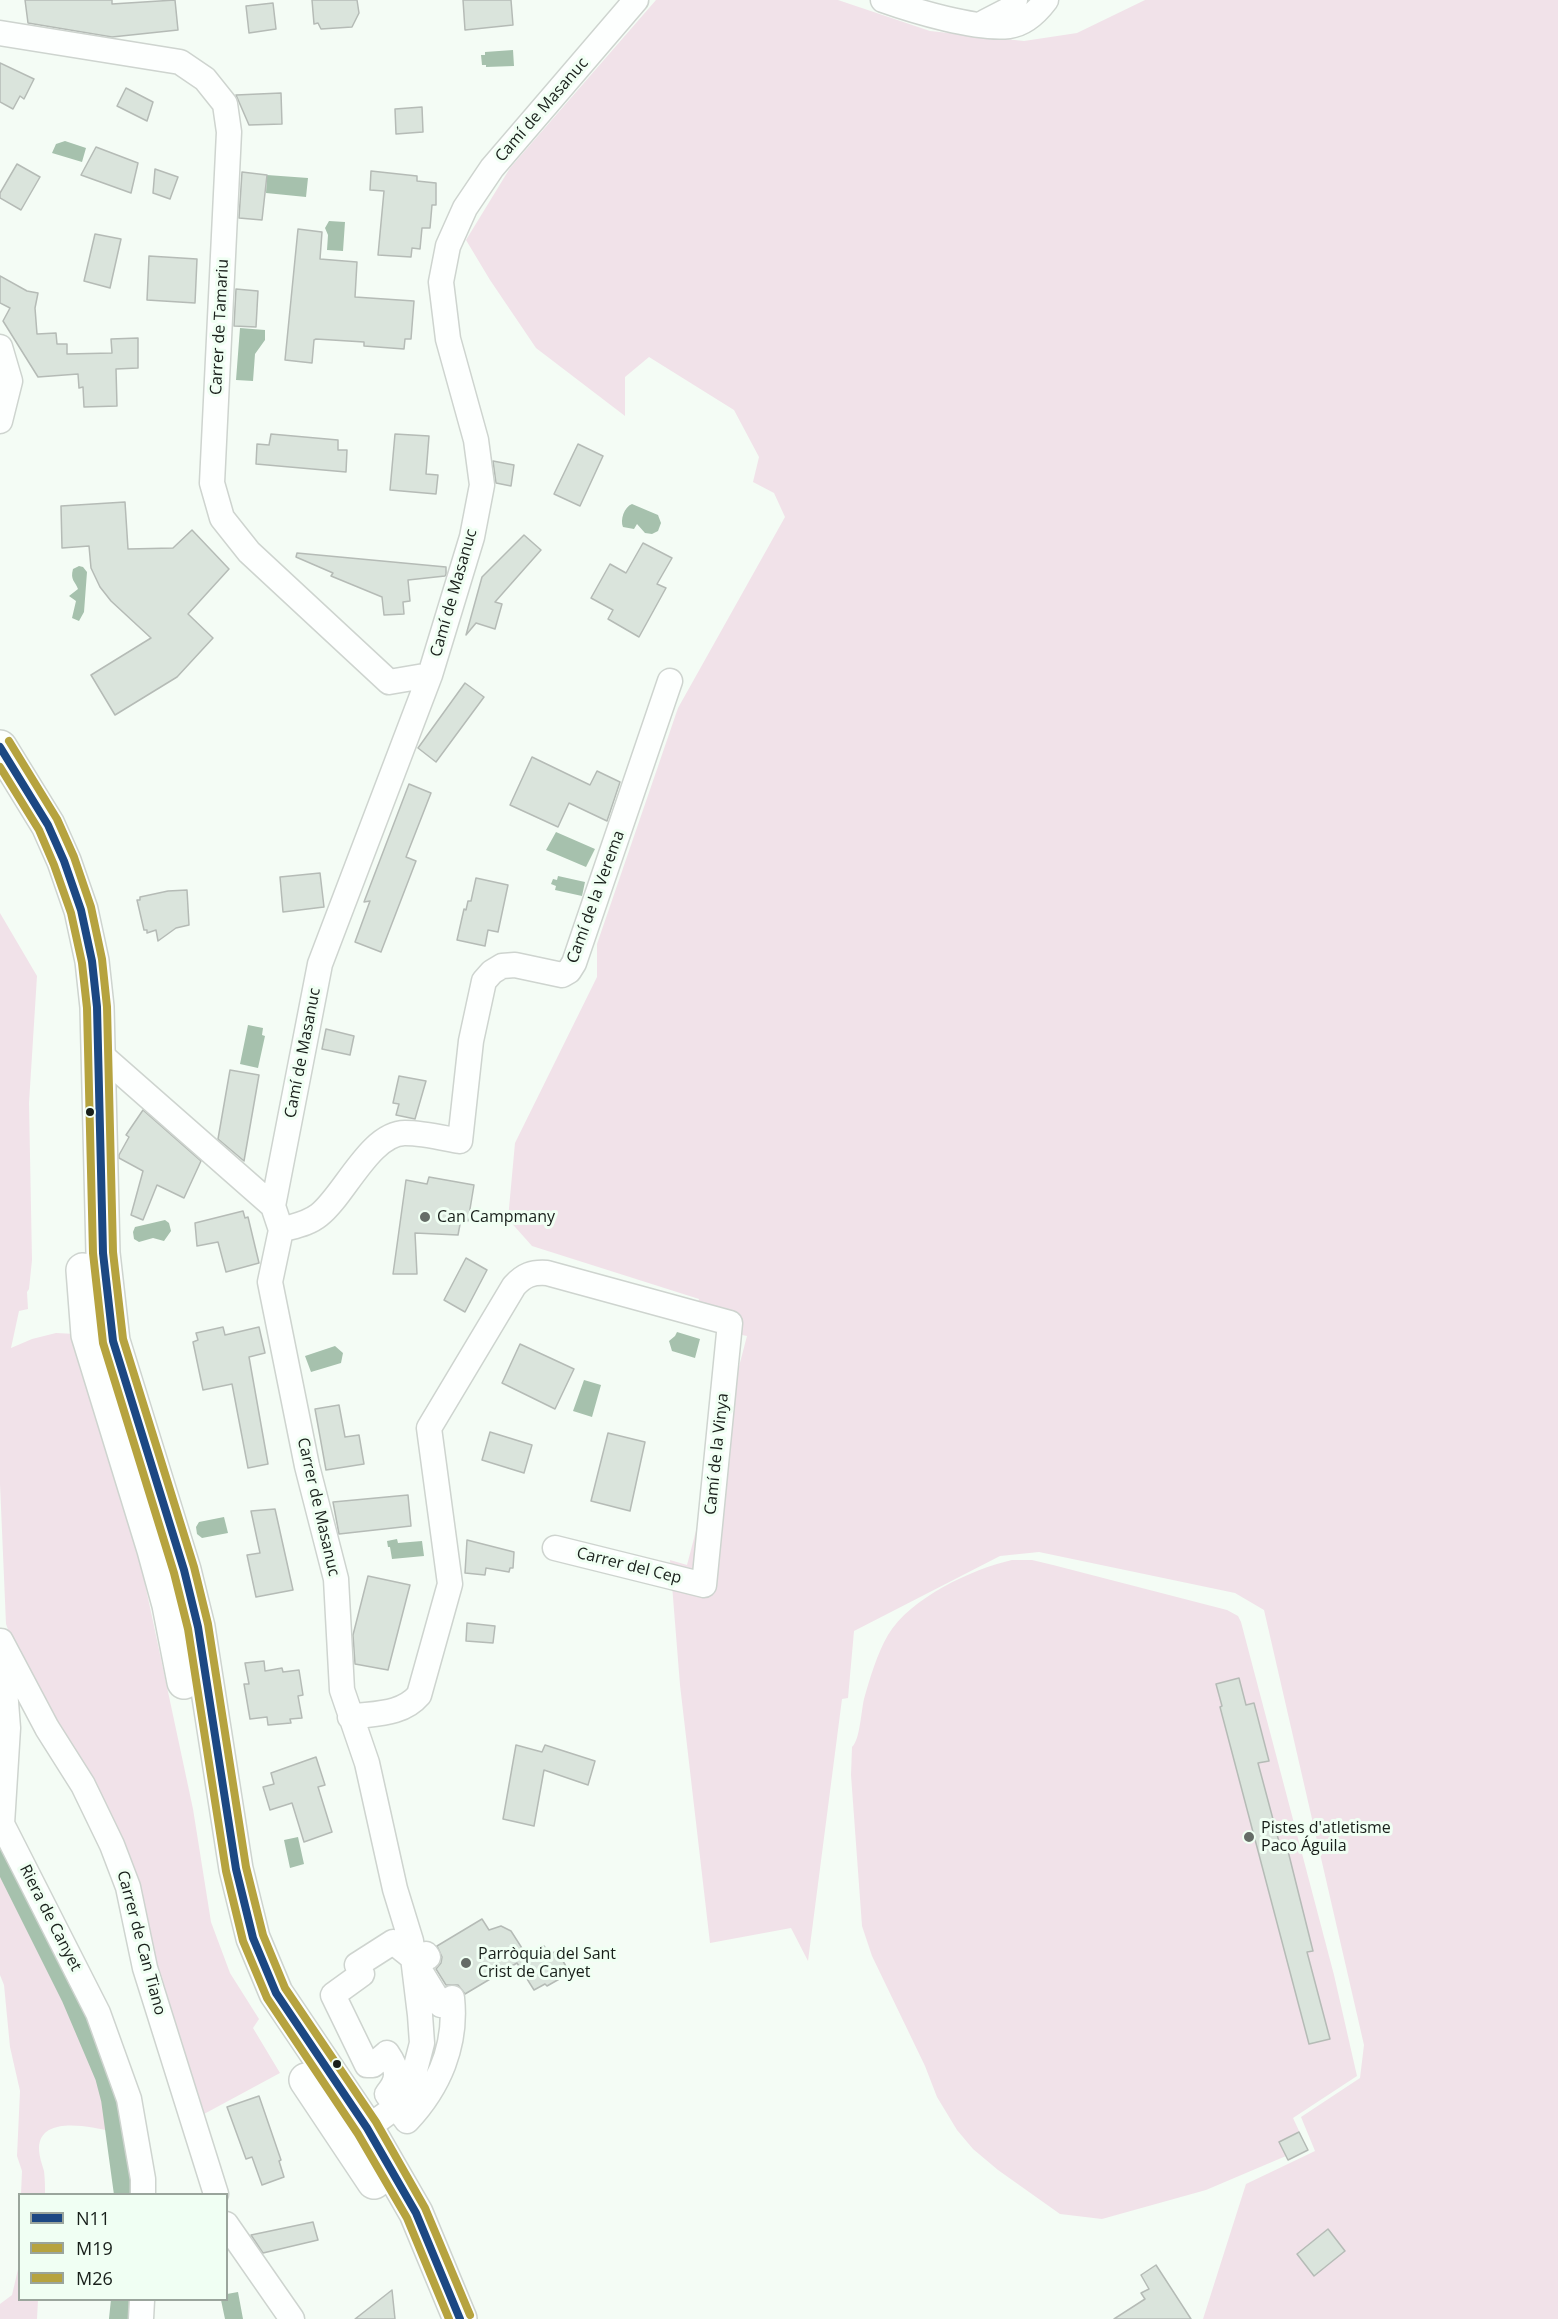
<!DOCTYPE html>
<html>
<head>
<meta charset="utf-8">
<style>
  body { margin:0 }
  #map { position:relative; width:1558px; height:2319px; overflow:hidden; background:#f4fcf5; font-family:"Open Sans",sans-serif }
  canvas { display:block }
  .legend { position:absolute; left:18px; top:2193px; width:210px; height:108px; box-sizing:border-box; background:#f0fff3; border:2px solid #9aa59c; margin:0; padding:8px 10px; list-style:none; font-size:18px; color:#181f1a }
  .legend li { display:flex; align-items:center; gap:12px; height:30px }
  .legend b { width:30px; border:2px solid #9aa59c }
</style>
</head>
<body>
<div id="map">
<canvas width="1558" height="2319"></canvas>
<ul class="legend">
<li><b style="height:8px;background:#1c4883"></b>N11</li>
<li><b style="height:8px;background:#b6a33f"></b>M19</li>
<li><b style="height:8px;background:#b6a33f"></b>M26</li>
</ul>
</div>
<script>
const ctx = document.querySelector('canvas').getContext('2d');
ctx.lineJoin = 'round';
function fillPath(path, color) {
  ctx.fillStyle = color;
  ctx.fill(path, 'evenodd');
}
function strokePath(path, color, width, dash) {
  ctx.strokeStyle = color;
  ctx.lineWidth = width;
  ctx.lineCap = dash ? 'butt' : 'round';
  ctx.setLineDash(dash || []);
  ctx.stroke(path);
}
function write(font, color, halo, rows, align = 'center') {
  ctx.font = font + ' "Open Sans",sans-serif';
  ctx.lineWidth = 6;
  ctx.setLineDash([]);
  ctx.textBaseline = 'middle';
  ctx.strokeStyle = halo;
  ctx.fillStyle = color;
  for (const [text, x, y, turn = 0] of rows) {
    ctx.save();
    ctx.translate(x, y);
    ctx.rotate((+turn || 0) * Math.PI / 180);
    ctx.textAlign = isNaN(turn) ? turn : align;
    if (halo) ctx.strokeText(text, 0, 0);
    ctx.fillText(text, 0, 0);
    ctx.restore();
  }
}
fillPath(new Path2D(`
  M 656,0 L 838,0 L 930,31 L 1024,41 L 1077,33 L 1145,0 L 1558,0 L 1558,2319 L 1203,2319 L 1246,2184 L 1315,2151 L 1301,2117 L 1360,2078 L 1364,2045 L 1264,1610 L 1235,1593 L 1039,1552 L 1000,1556 L 854,1631 L 848,1698 L 842,1699 L 808,1961 L 791,1928 L 710,1943 L 680,1685 L 670,1560 L 687,1565 L 747,1336 L 694,1325 L 699,1299 L 532,1246 L 508,1219 L 515,1143 L 597,977 L 597,944 L 678,708 L 785,517 L 774,493 L 753,482 L 759,457 L 734,410 L 649,357 L 625,377 L 625,416 L 536,348 L 490,280 L 466,240 L 510,168 Z
  M 0,913 L 37,976 L 29,1103 L 32,1260 L 29,1289 L 27,1292 L 28,1309 L 19,1311 L 11,1348 L 32,1339 L 56,1333 L 76,1334 L 138,1551 L 193,1809 L 211,1922 L 230,1973 L 259,2019 L 253,2028 L 280,2073 L 204,2114 L 182,2055 L 152,1960 L 16,1652 L 6,1624 L 0,1484 Z
  M 1012,1560 L 1032,1560 L 1053,1565 L 1227,1610 L 1238,1616 L 1241,1622 L 1334,1975 L 1357,2076 L 1293,2118 L 1308,2150 L 1288,2160 L 1286,2156 L 1206,2190 L 1102,2219 L 1060,2214 L 998,2170 L 973,2149 L 957,2130 L 937,2097 L 925,2066 L 872,1956 L 862,1926 L 851,1775 L 852,1747 C 860,1740 861,1712 864,1699 C 870,1678 877,1654 888,1635 C 910,1598 972,1569 1012,1560 Z
  M 0,1857 L 36,1930 L 95,2066 L 108,2101 L 110,2131 C 91,2127 40,2115 39,2148 C 39,2156 42,2164 44,2171 C 45,2179 45,2187 45,2194 L 21,2194 L 22,2171 L 17,2156 L 20,2091 L 10,2047 L 4,1985 L 0,1975 Z
  M 19,2265 L 20,2300 L 38,2300 L 37,2319 L 0,2319 L 0,2304 L 12,2295 Z`), '#f1e2e9');
fillPath(new Path2D(`
  M 513,50 L 514,66 L 486,67 L 486,65 L 482,65 L 481,55 L 485,55 L 485,52 Z
  M 65,141 L 86,148 L 82,162 L 52,153 L 56,144 Z
  M 267,175 L 308,178 L 306,197 L 266,193 Z
  M 329,221 L 345,222 L 343,251 L 327,250 L 328,235 L 325,228 Z
  M 240,328 L 265,330 L 265,340 L 255,354 L 253,381 L 236,380 Z
  M 632,504 L 658,515 L 661,523 L 658,531 L 652,534 L 645,533 L 637,524 L 634,529 L 623,527 C 620,520 624,507 632,504 Z
  M 79,566 L 83,567 L 87,572 L 84,612 L 79,621 L 72,618 L 76,601 L 69,596 L 78,589 C 75,581 70,580 73,569 Z
  M 556,832 L 595,849 L 586,867 L 546,850 Z
  M 558,876 L 585,882 L 582,896 L 555,890 L 556,886 L 551,884 L 553,879 L 557,880 Z
  M 248,1025 L 263,1028 L 262,1035 L 265,1036 L 258,1068 L 240,1064 Z
  M 165,1220 L 169,1223 L 171,1231 L 164,1241 L 153,1238 L 139,1242 L 134,1239 L 133,1232 L 135,1227 Z
  M 677,1332 L 700,1339 L 695,1358 L 672,1351 L 669,1341 L 675,1336 Z
  M 335,1346 L 343,1353 L 341,1363 L 311,1372 L 305,1356 Z
  M 584,1380 L 601,1385 L 592,1417 L 573,1411 Z
  M 224,1517 L 228,1533 L 202,1538 L 197,1534 L 196,1527 L 199,1522 Z
  M 397,1539 L 398,1543 L 422,1541 L 424,1556 L 392,1559 L 390,1547 L 388,1547 L 387,1541 Z
  M 298,1837 L 304,1864 L 290,1868 L 284,1840 Z
  M 238,2292 L 243,2319 L 225,2319 L 221,2300 L 226,2300 L 227,2294 Z`), '#a6c1ad');
strokePath(new Path2D(`
  M 0,1848 L 74,1996 L 108,2076 L 114,2099 L 127,2194
  M 122,2319 L 124,2300`), '#a6c1ad', 26);
const building = new Path2D(`
  M 25,0 L 112,0 L 112,4 L 175,0 L 178,30 L 112,37 L 28,23 Z
  M 312,0 L 357,0 L 359,13 L 352,27 L 321,29 L 318,23 L 314,24 Z
  M 463,0 L 511,0 L 513,25 L 465,30 Z
  M 273,3 L 276,29 L 249,33 L 246,6 Z
  M 0,63 L 34,79 L 24,99 L 20,96 L 13,109 L 0,102 Z
  M 126,88 L 153,102 L 147,121 L 117,106 Z
  M 281,93 L 282,124 L 249,125 L 236,95 Z
  M 422,107 L 423,132 L 396,134 L 395,109 Z
  M 96,147 L 138,163 L 131,193 L 81,175 Z
  M 17,164 L 40,177 L 21,210 L 0,198 L 0,193 Z
  M 155,169 L 178,177 L 170,199 L 153,193 Z
  M 371,171 L 417,176 L 417,181 L 436,183 L 436,205 L 432,205 L 430,228 L 422,228 L 420,249 L 412,248 L 411,257 L 378,255 L 384,191 L 370,190 Z
  M 242,172 L 267,175 L 262,220 L 239,218 Z
  M 298,229 L 322,232 L 320,259 L 357,262 L 355,297 L 414,301 L 411,339 L 405,339 L 404,349 L 364,346 L 364,342 L 316,339 L 314,340 L 312,363 L 285,360 Z
  M 95,234 L 121,239 L 110,288 L 84,281 Z
  M 149,256 L 197,259 L 195,303 L 147,300 Z
  M 0,276 L 27,291 L 38,293 L 35,308 L 37,334 L 56,333 L 57,344 L 67,344 L 67,354 L 112,353 L 111,339 L 138,338 L 138,368 L 116,369 L 117,406 L 84,407 L 83,387 L 79,388 L 78,374 L 38,377 L 3,321 L 10,308 L 0,303 Z
  M 236,289 L 258,291 L 256,327 L 234,326 Z
  M 271,434 L 338,440 L 338,450 L 347,450 L 346,472 L 256,464 L 257,444 L 269,445 Z
  M 395,434 L 429,436 L 426,474 L 438,475 L 436,494 L 390,490 Z
  M 578,444 L 603,456 L 580,506 L 554,494 Z
  M 493,461 L 514,465 L 511,486 L 496,483 Z
  M 125,502 L 128,549 L 173,548 L 192,530 L 229,569 L 188,614 L 213,638 L 177,677 L 115,715 L 91,675 L 151,638 L 111,601 L 100,587 L 91,568 L 89,546 L 62,548 L 61,506 Z
  M 524,535 L 541,550 L 495,602 L 502,604 L 495,629 L 476,623 L 466,635 L 482,577 Z
  M 643,543 L 672,558 L 657,584 L 666,588 L 639,637 L 608,619 L 613,610 L 591,598 L 610,564 L 626,573 Z
  M 297,553 L 446,567 L 446,574 L 445,576 L 408,580 L 410,601 L 403,602 L 404,614 L 384,615 L 382,597 L 331,576 L 333,573 L 296,557 Z
  M 465,683 L 484,697 L 436,762 L 418,748 Z
  M 532,757 L 590,785 L 597,771 L 620,782 L 607,821 L 569,803 L 558,827 L 510,805 Z
  M 409,784 L 431,793 L 406,857 L 416,861 L 381,952 L 355,942 L 370,901 L 364,902 Z
  M 320,873 L 324,907 L 283,912 L 280,877 Z
  M 476,878 L 508,885 L 498,932 L 488,930 L 485,946 L 457,940 L 464,909 L 466,910 L 468,901 L 471,901 Z
  M 187,890 L 189,925 L 176,928 L 158,941 L 156,930 L 147,933 L 147,930 L 144,930 L 137,900 L 140,900 L 140,897 L 168,891 Z
  M 326,1029 L 354,1036 L 350,1055 L 322,1049 Z
  M 230,1070 L 259,1075 L 244,1161 L 218,1139 Z
  M 399,1076 L 426,1081 L 415,1119 L 396,1115 L 399,1104 L 393,1103 Z
  M 143,1110 L 201,1161 L 184,1198 L 157,1185 L 143,1220 L 131,1215 L 143,1171 L 119,1158 L 119,1155 L 129,1137 L 126,1135 Z
  M 429,1177 L 474,1185 L 468,1221 L 461,1219 L 458,1235 L 415,1233 L 417,1274 L 393,1274 L 406,1180 L 427,1184 Z
  M 243,1211 L 245,1218 L 248,1217 L 259,1263 L 226,1272 L 218,1242 L 197,1246 L 195,1223 Z
  M 466,1258 L 487,1270 L 465,1312 L 444,1300 Z
  M 223,1327 L 225,1335 L 259,1327 L 265,1353 L 249,1357 L 268,1464 L 248,1468 L 232,1384 L 203,1390 L 193,1342 L 198,1340 L 196,1333 Z
  M 520,1344 L 574,1369 L 555,1409 L 502,1383 Z
  M 339,1405 L 345,1437 L 359,1435 L 364,1464 L 326,1470 L 315,1409 Z
  M 490,1432 L 532,1445 L 524,1473 L 482,1460 Z
  M 608,1433 L 645,1442 L 630,1511 L 591,1501 Z
  M 408,1495 L 411,1526 L 339,1534 L 333,1502 Z
  M 275,1509 L 293,1590 L 256,1597 L 247,1555 L 260,1553 L 251,1511 Z
  M 467,1540 L 514,1552 L 513,1568 L 510,1568 L 509,1572 L 486,1568 L 485,1575 L 465,1573 Z
  M 368,1576 L 410,1585 L 388,1670 L 355,1664 L 353,1635 Z
  M 467,1623 L 495,1626 L 493,1643 L 466,1641 Z
  M 264,1661 L 265,1671 L 282,1668 L 283,1672 L 299,1670 L 303,1695 L 298,1696 L 302,1718 L 290,1719 L 291,1723 L 268,1725 L 267,1717 L 250,1719 L 244,1684 L 249,1684 L 245,1663 Z
  M 1239,1678 L 1246,1705 L 1254,1703 L 1269,1761 L 1258,1763 L 1282,1853 L 1288,1851 L 1313,1951 L 1307,1952 L 1330,2039 L 1309,2044 L 1220,1707 L 1222,1706 L 1216,1684 Z
  M 516,1745 L 542,1752 L 545,1745 L 595,1761 L 588,1785 L 544,1770 L 534,1826 L 503,1819 Z
  M 316,1757 L 325,1785 L 318,1787 L 332,1832 L 304,1842 L 292,1803 L 270,1810 L 263,1787 L 274,1784 L 271,1773 Z
  M 482,1919 L 489,1930 L 501,1926 L 511,1931 L 527,1956 L 544,1946 L 550,1954 L 557,1951 L 570,1973 L 547,1986 L 545,1984 L 534,1990 L 517,1963 L 465,1994 L 458,1985 L 446,1985 L 436,1969 L 441,1963 L 442,1957 L 437,1946 Z
  M 259,2096 L 281,2160 L 279,2161 L 284,2177 L 262,2185 L 252,2157 L 246,2159 L 227,2107 Z
  M 1299,2132 L 1308,2150 L 1288,2160 L 1279,2142 Z
  M 313,2222 L 318,2240 L 263,2253 L 251,2235 Z
  M 1328,2229 L 1345,2251 L 1314,2276 L 1297,2254 Z
  M 1156,2265 L 1191,2319 L 1114,2319 L 1145,2299 L 1141,2293 L 1149,2289 L 1141,2275 Z
  M 392,2290 L 395,2319 L 355,2319 Z`);
fillPath(building, '#dae4dc');
strokePath(building, '#b5bbb6', 1.5);
const street = new Path2D(`
  M 883,0 C 914,11 977,30 1009,26 C 1025,24 1037,12 1046,0
  M 985,22 L 1012,8 L 1015,0
  M 0,33 L 180,62 L 205,79 L 225,104 L 229,132 L 212,483 L 222,518 L 249,552 L 389,682 L 430,675
  M 0,347 L 10,381 L 0,421
  M 99,1053 L 273,1206
  M 281,1230 C 294,1226 308,1224 319,1215 C 344,1196 370,1133 405,1133 C 423,1133 443,1138 460,1141 L 471,1041 L 484,981 L 492,972 L 502,966 L 515,965 L 562,975 L 569,971 L 574,963 L 670,681
  M 1,1641 L 47,1728 L 83,1785 L 112,1845 L 128,1887 L 145,1968 L 216,2194
  M 2,1651 L 8,1728 L 2,1824 L 98,2013 L 129,2099 L 143,2179 L 143,2194
  M 350,1717 C 375,1713 402,1715 419,1695 L 450,1584 L 429,1428 L 514,1286 C 524,1275 532,1272 547,1273 L 730,1323 L 704,1585 L 555,1548
  M 393,1942 L 413,1958 L 426,1954 L 428,1957 L 416,1964 L 441,2005 L 452,1998 C 457,2045 439,2087 407,2121 L 387,2094 C 400,2079 398,2069 387,2053 L 373,2065 L 367,2065 L 333,1995 L 362,1974 L 357,1965 Z
  M 367,2128 L 389,2112 L 414,2074 L 422,2043 L 420,2015 L 411,1941 L 395,1889 L 367,1763 L 342,1690 L 336,1579 L 307,1466 L 270,1282 L 281,1230 L 273,1206 L 320,964 L 430,675 L 472,537 L 482,485 L 476,440 L 448,339 L 441,282 L 448,246 L 465,208 L 492,168 L 636,0
  M 226,2224 L 292,2319
  M 141,2319 L 142,2300`);
const secondary = new Path2D(`
  M 0,747 L 48,825 L 64,861 L 81,910 L 92,961 L 97,1007 L 103,1253 L 113,1341 L 184,1570 L 198,1627 L 236,1869 L 253,1938 L 276,1993 L 367,2128 L 416,2213 L 460,2319
  M 83,1270 L 88,1335 L 154,1550 L 169,1605 L 184,1682
  M 306,2080 L 374,2182`);
strokePath(street, '#ced4cf', 27);
strokePath(secondary, '#ced4cf', 36);
strokePath(street, '#fdfffe', 24);
strokePath(secondary, '#fdfffe', 33);
strokePath(new Path2D(`
  M 0,747 L 48,825 L 64,861 L 81,910 L 92,961 L 97,1007 L 103,1253 L 113,1341 L 184,1570 L 198,1627 L 236,1869 L 253,1938 L 276,1993 L 367,2128 L 416,2213 L 460,2319`), '#1c4883', 8);
strokePath(new Path2D(`
  M 0,767 L 39,830 L 54,865 L 71,913 L 82,963 L 87,1008 L 93,1253 L 103,1343 L 174,1573 L 188,1629 L 226,1871 L 243,1941 L 267,1998 L 358,2134 L 407,2218 L 449,2319`), '#b6a33f', 8);
strokePath(new Path2D(`
  M 9,741 L 57,819 L 74,857 L 91,907 L 102,959 L 107,1007 L 113,1252 L 123,1339 L 194,1567 L 208,1624 L 246,1867 L 263,1935 L 285,1988 L 376,2122 L 425,2208 L 470,2315`), '#b6a33f', 8);
for (const [x, y, r, color] of [
  [90,1112,5,"#181f1a"],
  [425,1217,6,"#656c67"],
  [1249,1837,6,"#656c67"],
  [466,1963,6,"#656c67"],
  [337,2064,5,"#181f1a"]
]) {
  const dot = new Path2D();
  dot.arc(x, y, r, 0, 2 * Math.PI);
  ctx.fillStyle = color;
  ctx.fill(dot);
  strokePath(dot, '#f0fff3', 2);
}
write('16px', '#181f1a', '#f0fff3', [
  ["Camí de Masanuc",542,110,-49],
  ["Carrer de Tamariu",220,327,-87],
  ["Camí de Masanuc",454,593,-74],
  ["Camí de la Verema",596,897,-70],
  ["Camí de Masanuc",303,1053,-79],
  ["Camí de la Vinya",717,1454,-84],
  ["Carrer de Masanuc",318,1507,77],
  ["Carrer del Cep",629,1566,14],
  ["Riera de Canyet",50,1918,63],
  ["Carrer de Can Tiano",141,1943,75]
]);
write('16px', '#181f1a', '#f0fff3', [
  ["Can Campmany",437,1217],
  ["Pistes d'atletisme",1261,1828],
  ["Paco Águila",1261,1846],
  ["Parròquia del Sant",478,1954],
  ["Crist de Canyet",478,1972]
], 'left');
</script>
</body>
</html>
